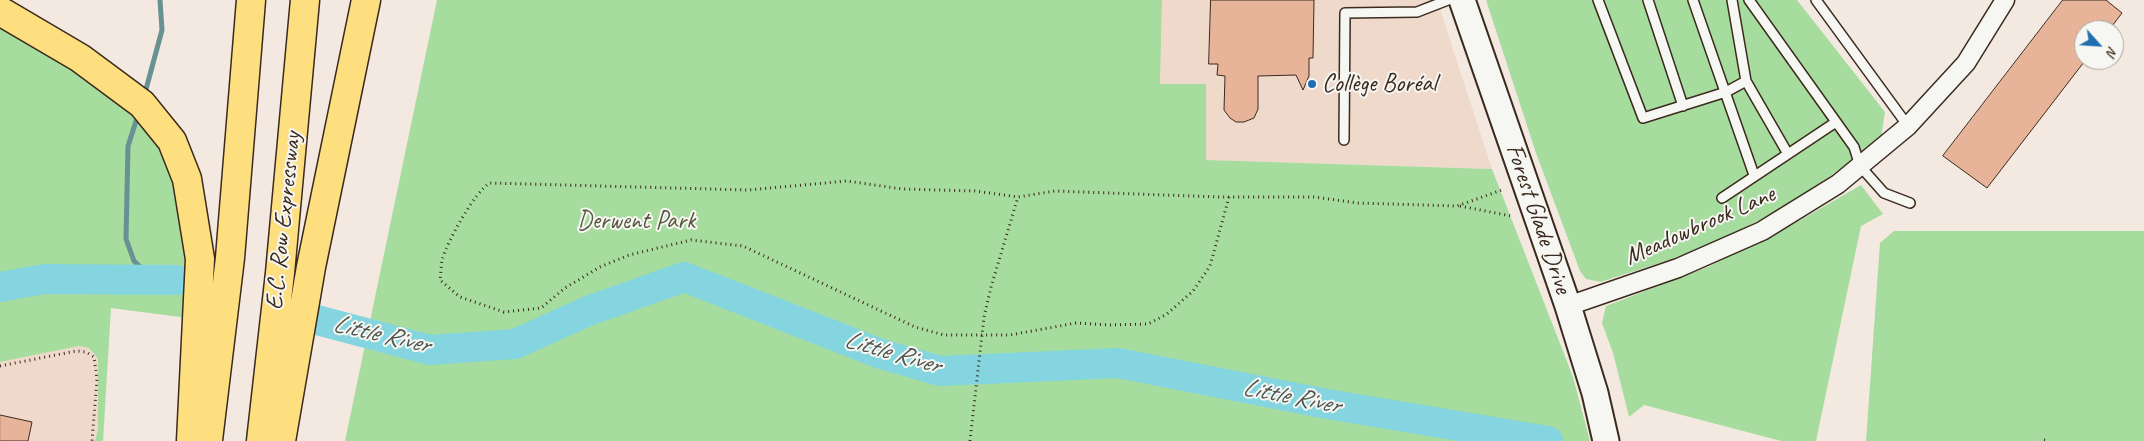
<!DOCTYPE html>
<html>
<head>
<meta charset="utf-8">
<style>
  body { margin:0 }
  #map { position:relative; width:2144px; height:441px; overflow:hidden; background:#f3e9e0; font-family:Caveat,sans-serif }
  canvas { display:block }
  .north { position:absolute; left:2074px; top:20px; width:50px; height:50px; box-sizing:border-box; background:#f6f6f2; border:1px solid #aba49d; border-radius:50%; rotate:116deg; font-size:14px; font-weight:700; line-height:20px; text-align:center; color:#3b2a1e }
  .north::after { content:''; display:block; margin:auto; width:18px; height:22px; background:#1f6fb2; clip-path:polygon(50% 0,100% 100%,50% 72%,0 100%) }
</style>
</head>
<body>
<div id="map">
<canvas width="2144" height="441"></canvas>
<div class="north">N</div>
</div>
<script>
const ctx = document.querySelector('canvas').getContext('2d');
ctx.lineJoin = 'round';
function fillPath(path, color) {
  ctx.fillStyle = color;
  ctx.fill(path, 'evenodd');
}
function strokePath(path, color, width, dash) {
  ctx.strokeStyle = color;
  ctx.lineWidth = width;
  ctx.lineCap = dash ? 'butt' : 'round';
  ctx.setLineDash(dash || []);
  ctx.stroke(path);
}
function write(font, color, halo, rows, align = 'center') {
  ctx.font = font + ' Caveat,sans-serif';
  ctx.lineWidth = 4;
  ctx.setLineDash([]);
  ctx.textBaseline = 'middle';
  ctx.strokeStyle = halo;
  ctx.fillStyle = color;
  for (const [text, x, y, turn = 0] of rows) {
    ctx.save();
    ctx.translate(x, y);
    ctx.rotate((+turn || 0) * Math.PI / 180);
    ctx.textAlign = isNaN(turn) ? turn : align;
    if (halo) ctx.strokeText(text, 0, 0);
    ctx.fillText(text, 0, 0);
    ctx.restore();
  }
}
fillPath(new Path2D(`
  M 1162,0 L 1437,0 L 1492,169 L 1205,160 L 1160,84 Z
  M 79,346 L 89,348 L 98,359 L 98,429 L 95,441 L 0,441 L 0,362 Z`), '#efd9cb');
fillPath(new Path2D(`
  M 437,0 L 1162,0 L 1160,84 L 1206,84 L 1206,160 L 1492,169 L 1573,377 L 1590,441 L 345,441 Z
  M 1486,0 L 1797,0 L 1885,112 L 1881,138 C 1829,180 1773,216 1713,243 C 1677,259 1638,269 1601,282 L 1586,279 L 1580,271 L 1536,153 Z
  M 0,20 L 106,89 L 151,131 L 169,162 L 189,246 L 188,318 L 111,308 L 103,441 L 95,441 L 98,429 L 98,359 L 89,348 L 79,346 L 0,362 Z
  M 1861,185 L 1883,214 L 1861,226 L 1816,441 L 1781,441 L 1644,405 L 1629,417 L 1613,353 L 1602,323 L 1606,306 L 1708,267 L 1797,222 Z
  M 1894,231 L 2144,231 L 2144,441 L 1866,441 L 1880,243 Z`), '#a7dc9f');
strokePath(new Path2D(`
  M 145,93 L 162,30 L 160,0
  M 138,115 L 128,146 L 126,239 L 134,261 L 154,280`), '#679192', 5);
strokePath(new Path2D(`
  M 0,287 L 44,279 L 177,280
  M 317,320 L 430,350 L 515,344 L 588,311 L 684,277 L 881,354 L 940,371 L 1118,363 L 1327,404 L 1548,441`), '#84d5df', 30);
const building = new Path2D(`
  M 1211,0 L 1314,0 L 1313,58 L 1309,58 L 1309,76 L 1303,90 L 1296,75 L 1258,76 L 1258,109 L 1254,118 L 1244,122 L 1236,122 L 1230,118 L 1224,110 L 1225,76 L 1217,75 L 1218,64 L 1209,64 Z
  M 2063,0 L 2106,0 L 2122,13 L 2109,30 L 2084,30 L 2084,62 L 1987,188 L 1943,156 Z
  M 0,415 L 32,422 L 28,441 L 0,441 Z`);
fillPath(building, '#e7b49a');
strokePath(building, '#3b2a1e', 1);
const lane = new Path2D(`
  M 1598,0 L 1643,118 L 1726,92 L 1746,81
  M 1648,0 L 1683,106
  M 1693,0 L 1754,175
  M 1732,0 L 1746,81 L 1788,154
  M 1749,0 L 1854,147 L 1860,166 L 1884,193 L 1910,203
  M 1816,0 L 1908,126
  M 1344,140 L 1345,13 L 1417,12 L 1448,0
  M 1722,198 L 1836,122`);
const street = new Path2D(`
  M 1568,306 L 1678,268 L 1762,231 L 1838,184 L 1908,126 L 1966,63 L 2005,0`);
const secondary = new Path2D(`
  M 1462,0 L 1568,306 L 1595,393 L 1606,441`);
const highway = new Path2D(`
  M 0,11 L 80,58 L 142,104 L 172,141 L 187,179 L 200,259 L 191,441
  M 208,440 L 230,258 L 251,0
  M 261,441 L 280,273 L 305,0
  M 281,441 L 311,267 L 366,0`);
strokePath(lane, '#3b2a1e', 12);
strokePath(street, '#3b2a1e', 21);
strokePath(secondary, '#3b2a1e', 29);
strokePath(highway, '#3b2a1e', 31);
strokePath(new Path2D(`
  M 1229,197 L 1210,266 L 1193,291 L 1167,314 L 1148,324 L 1110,325 L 1076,323 L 1010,335 L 944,335 L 915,327 L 743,246 L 691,240 L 629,255 L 600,267 L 565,288 L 541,308 L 504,312 L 460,297 L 440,280 C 441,273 441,266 442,260 C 447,242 475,191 490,183 L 748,190 L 847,181 L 902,189 L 975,191 L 1018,197 L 1055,191 L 1219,197 L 1314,197 L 1358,203 L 1457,206 L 1502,190
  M 1460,206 L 1511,216
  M 0,366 L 76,351 L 86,352 L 94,357 L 97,379 L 92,441
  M 2044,440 L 2048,441
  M 970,441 L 984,317 L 991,287 L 1018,197`), '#3b2a1e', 3, [1, 4]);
strokePath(lane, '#f6f6f2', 9);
strokePath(street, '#f6f6f2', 18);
strokePath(secondary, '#f6f6f2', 25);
strokePath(highway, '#fedf80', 28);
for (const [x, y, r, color] of [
  [1312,84,5,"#1f6fb2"]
]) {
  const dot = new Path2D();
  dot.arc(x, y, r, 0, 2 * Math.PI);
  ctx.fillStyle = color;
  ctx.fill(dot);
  strokePath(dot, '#f6f6f2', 2);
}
write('25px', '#3b2a1e', '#f6f6f2', [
  ["Collège Boréal",1322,84]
], 'left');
write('25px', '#3b2a1e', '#f6f6f2', [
  ["Forest Glade Drive",1538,219,71],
  ["E.C. Row Expressway",284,221,-84],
  ["Meadowbrook Lane",1700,226,-24]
]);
write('25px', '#56563e', '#f6f6f2', [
  ["Derwent Park",636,221]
]);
write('italic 26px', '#4d554e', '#f6f6f2', [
  ["Little River",381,335,13],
  ["Little River",892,353,16],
  ["Little River",1291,397,11]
]);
</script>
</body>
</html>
